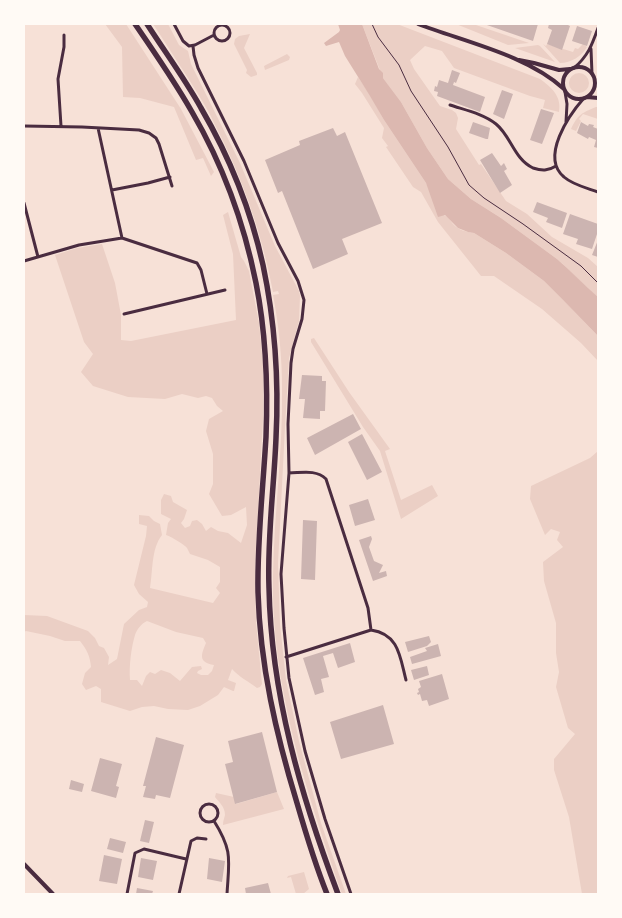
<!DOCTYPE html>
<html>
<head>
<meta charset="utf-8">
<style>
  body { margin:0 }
  #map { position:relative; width:622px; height:918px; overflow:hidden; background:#f7e1d7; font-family:"Archivo Narrow",sans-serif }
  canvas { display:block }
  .frame { position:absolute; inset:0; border:25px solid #fffaf5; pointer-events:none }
</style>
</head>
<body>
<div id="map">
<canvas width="622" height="918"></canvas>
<div class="frame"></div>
</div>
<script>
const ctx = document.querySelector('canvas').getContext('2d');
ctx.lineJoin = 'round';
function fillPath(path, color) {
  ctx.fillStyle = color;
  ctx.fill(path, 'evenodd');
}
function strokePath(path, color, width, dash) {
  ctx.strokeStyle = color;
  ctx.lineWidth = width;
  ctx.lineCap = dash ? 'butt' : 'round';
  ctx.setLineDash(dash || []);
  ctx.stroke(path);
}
fillPath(new Path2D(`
  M 105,24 L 126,24 L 181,109 L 214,172 L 211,176 L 203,158 L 196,160 L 174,107 L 140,98 L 123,97 L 122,47 Z
  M 153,24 L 168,24 L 179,45 L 188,51 L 191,64 L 240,163 L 275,246 L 299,291 L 300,296 L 299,321 L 289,358 L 285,427 L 278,564 L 280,624 L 286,680 L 299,741 L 321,823 L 346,894 L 342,894 C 306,791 271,686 273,576 C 274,514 283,451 282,389 C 282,358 279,326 273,295 L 279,294 L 278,291 L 273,292 C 262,233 242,176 214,123 C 207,107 197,93 188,78 C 176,60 165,42 153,24 Z
  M 362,24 L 397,24 L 540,79 C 551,87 562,96 559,112 L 543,108 L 545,100 L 530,96 L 454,68 L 442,51 L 425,46 L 410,60 L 414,69 L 440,106 L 452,110 L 456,113 L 458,118 L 456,129 L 479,165 L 481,164 L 506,201 L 527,214 L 552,237 L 588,258 L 598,267 L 598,297 C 583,286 572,271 557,259 L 501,218 L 471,199 L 448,179 L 427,148 L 401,102 L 383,78 Z
  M 456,24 L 473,24 L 529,43 L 508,45 Z
  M 250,34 L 244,48 L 257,73 L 257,75 L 251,77 L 246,73 L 247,70 L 234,44 L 235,39 L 239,36 Z
  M 543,44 L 546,46 L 547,44 L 573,52 L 575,48 L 578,49 L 583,44 L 587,47 C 582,56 571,63 560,63 Z
  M 538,45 L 540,46 L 555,62 L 515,48 Z
  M 287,54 L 290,57 L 289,60 L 265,70 L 264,66 Z
  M569 83a10 10 0 1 1 20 0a10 10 0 1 1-20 0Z
  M 358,77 L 371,96 L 384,120 L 426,183 L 444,215 C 448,217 450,220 453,224 C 458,230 467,232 474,233 L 506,253 L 544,281 L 563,300 L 598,336 L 598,361 L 581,343 L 542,309 L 494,276 L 481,276 L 438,222 L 421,192 L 413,187 L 386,147 L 388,146 L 382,138 L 384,128 L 362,93 L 355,84 Z
  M 596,107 L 598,107 L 598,119 L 583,114 L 579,119 L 581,121 L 576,131 L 571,129 C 578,114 582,113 596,107 Z
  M 228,212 L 241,257 L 244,261 L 249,271 L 259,323 L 263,364 L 263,419 L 255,566 L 256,622 L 262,684 L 260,687 L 257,688 C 248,681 239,677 232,669 L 228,680 L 236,683 L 234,691 L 233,691 L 224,687 L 218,695 L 200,706 L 188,710 L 168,709 L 154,706 L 142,707 L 130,711 L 101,702 L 101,689 L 96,686 L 86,690 L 82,684 L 85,673 L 91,667 C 90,656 87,650 80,641 L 65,641 L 50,636 L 26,631 L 24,632 L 24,615 L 47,616 L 88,631 L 95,638 L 99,646 L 104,648 L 109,657 L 108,665 L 117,659 L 124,624 L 139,610 L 147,607 L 148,602 L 139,594 L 134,585 L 146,536 L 147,526 L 139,524 L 139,515 L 149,516 L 154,521 L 160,524 L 162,535 C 151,549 153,571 150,588 L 213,603 L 220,593 L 216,588 L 220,582 L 220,567 L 208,560 L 190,554 C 189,552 188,550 187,548 C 185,545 170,536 166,535 L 168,523 L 171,519 L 161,514 L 161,500 L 164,494 L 171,496 L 173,502 L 187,510 L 184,519 L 181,523 L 185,528 L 190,526 L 192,521 L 197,520 L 202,524 L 206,531 L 211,527 L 218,531 L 228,533 L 241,543 L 247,525 L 246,507 L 231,515 L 222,516 L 209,494 L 213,484 L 213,454 L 206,431 L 209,419 L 223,411 L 217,406 L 212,398 L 206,396 L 198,398 L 182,394 L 165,399 L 128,397 L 93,386 L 81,372 L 93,354 L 84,342 L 55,255 L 77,248 L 102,244 L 115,283 L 121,315 L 121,340 L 131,341 L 236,320 L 233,254 L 223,215 ZM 147,621 L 176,632 L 203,638 L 206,643 C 201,655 198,662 214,665 L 212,671 L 208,675 L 201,675 L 197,673 L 198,671 L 202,669 L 201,666 L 192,667 L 180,681 L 170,673 L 161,670 L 155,674 L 150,672 L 146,676 L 142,686 L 137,680 L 130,680 C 129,667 131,648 135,635 C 137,629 141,624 147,621 Z
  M 314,338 L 349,392 L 390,449 L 385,451 L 401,500 L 432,485 L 438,496 L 401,519 L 380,451 L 363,427 L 311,342 L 311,339 Z
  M 598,451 L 598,894 L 582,894 L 569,817 L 554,770 L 554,759 L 575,734 L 568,728 L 556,687 L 559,672 L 556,653 L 556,623 L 544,581 L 543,562 L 563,547 L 557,540 L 560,532 L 551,529 L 545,535 L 530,499 L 531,486 L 590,458 Z
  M 277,792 L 284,809 L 223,825 C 223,821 224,819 225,815 C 225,807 219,802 215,797 L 216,793 L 234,797 L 236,804 Z
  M 304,872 L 309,889 L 303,894 L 296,894 L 291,877 L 287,878 L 288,876 Z`), '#ebcfc5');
fillPath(new Path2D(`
  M 338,24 L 362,24 L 379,69 L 383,73 L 383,78 L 401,102 L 427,148 L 448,179 L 471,199 L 501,218 L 557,259 C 571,271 584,285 598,297 L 598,336 L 563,300 L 544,281 L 506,253 L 474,233 L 468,232 L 458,228 L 445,215 L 438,217 L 426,183 L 384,120 L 370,96 L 345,56 L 339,42 L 326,46 L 324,43 L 339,32 L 340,30 Z`), '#dcb8b0');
fillPath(new Path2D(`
  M 484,24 L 538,24 L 533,41 Z
  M 549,24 L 566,24 L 570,26 L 562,50 L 547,44 L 552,30 L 548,28 Z
  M 577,26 L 592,31 L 587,46 L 572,41 Z
  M 452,70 L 460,73 L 456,83 L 454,82 L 453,85 L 485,97 L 480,112 L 437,96 L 438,92 L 434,91 L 435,86 L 437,87 L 439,80 L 448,83 Z
  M 502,90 L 513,94 L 504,119 L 493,114 Z
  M 541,109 L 554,113 L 542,144 L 530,140 Z
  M 473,122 L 490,128 L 488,139 L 486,139 L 469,133 Z
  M 581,122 L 588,126 L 589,124 L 594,125 L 593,127 L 598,129 L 598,148 L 594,147 L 596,140 L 589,137 L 588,139 L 577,133 Z
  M 333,128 L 337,136 L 345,132 L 382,223 L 342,239 L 348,254 L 313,269 L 282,191 L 278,193 L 265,160 L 300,145 L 299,141 Z
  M 492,153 L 501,166 L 504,163 L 507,169 L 504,171 L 512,185 L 500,193 L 480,160 Z
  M 537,202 L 567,213 L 562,228 L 546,222 L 548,218 L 533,212 Z
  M 570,214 L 598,224 L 598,231 L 592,249 L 576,244 L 578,239 L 563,234 Z
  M 598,240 L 598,257 L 592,255 Z
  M 302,375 L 322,376 L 322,381 L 326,381 L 325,411 L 320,411 L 320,419 L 303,418 L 305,399 L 299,399 Z
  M 353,414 L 361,429 L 315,455 L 307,438 Z
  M 362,434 L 382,472 L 367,480 L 348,442 Z
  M 368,499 L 375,520 L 355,526 L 349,505 Z
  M 303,520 L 317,521 L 315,580 L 301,579 Z
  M 371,536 L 372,539 L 369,547 L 374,561 L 383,565 L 379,573 L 386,571 L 387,576 L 373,581 L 359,540 Z
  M 429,636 L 431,642 L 427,646 L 408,652 L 405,642 Z
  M 350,643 L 355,662 L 338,668 L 333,653 L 323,656 L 329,677 L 321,679 L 324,692 L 315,695 L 303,658 Z
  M 438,644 L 441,656 L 412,664 L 410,657 L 427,651 L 425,648 Z
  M 427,666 L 429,675 L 414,680 L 411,670 Z
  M 442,674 L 449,699 L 429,706 L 427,700 L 422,701 L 420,694 L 418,695 L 417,693 L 419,692 L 418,689 L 421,687 L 419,681 Z
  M 383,705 L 394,744 L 341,759 L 330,722 Z
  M 262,732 L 277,792 L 235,804 L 225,764 L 233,762 L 228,741 Z
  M 156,737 L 184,745 L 170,798 L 156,795 L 155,799 L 143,797 L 146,786 L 143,786 Z
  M 100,758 L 122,764 L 116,786 L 119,787 L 116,798 L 91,791 Z
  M 71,780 L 84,784 L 82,792 L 69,789 Z
  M 145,820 L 154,822 L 149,843 L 140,841 Z
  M 110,838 L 126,842 L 123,853 L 107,849 Z
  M 104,855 L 122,859 L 117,884 L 99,881 Z
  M 141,858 L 157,861 L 153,880 L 138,877 Z
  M 209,858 L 225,861 L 222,882 L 207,879 Z
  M 268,883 L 271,894 L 246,894 L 245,888 Z
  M 137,888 L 153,891 L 152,894 L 136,894 Z`), '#ccb4b1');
strokePath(new Path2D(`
  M 372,24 L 378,37 L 399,65 L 411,91 L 448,147 L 469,185 L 484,198 L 523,224 L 581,266 L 598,283`), '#4a2c40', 1);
strokePath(new Path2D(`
  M 174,24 L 183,41 L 189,46 L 195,45 L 214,35
  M214 33a8 8 0 1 1 16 0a8 8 0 1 1-16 0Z
  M 193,46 L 194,55 L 198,68 L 244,161 L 278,243 L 298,281 L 304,300 L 302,319 L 293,349 L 291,363 L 288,424 L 289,473 L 281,574 L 284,628 L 289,678 L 305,751 L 325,819 L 351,894
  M 591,49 L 592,74
  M 574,68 C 588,56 592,45 598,28
  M 565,92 L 567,104 L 566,122
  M 584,98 C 569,115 540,157 564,177 C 573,185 587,188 598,192
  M 450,105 C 465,110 484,114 496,124 C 511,136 514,159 533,168 C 542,171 548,171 556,166
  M 24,126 L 82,127 L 139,130 L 149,133 L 156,138 L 159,144 L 172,186
  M 61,126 L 58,79 L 64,47 L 64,35
  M 98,128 L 122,238
  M 112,190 L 148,183 L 170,177
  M 24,203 L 38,257
  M 24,261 L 79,245 L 122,238 L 197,263 L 201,270 L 207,294
  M 124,314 L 225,290
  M 289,473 C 301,473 316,469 326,479 L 368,608 L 371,630
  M 286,657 L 371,630 C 399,634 400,657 406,680
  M200 813a9 9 0 1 1 18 0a9 9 0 1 1-18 0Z
  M 214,821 C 233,851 229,860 227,894
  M 127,894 L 135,853 L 144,849 L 186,859
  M 179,894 L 191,841 L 197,838 L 206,839`), '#4a2c40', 3);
strokePath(new Path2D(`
  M 418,24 C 465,42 527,55 564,89
  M 519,60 L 534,63 L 559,70 L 570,69
  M563 83a16 16 0 1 1 32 0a16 16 0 1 1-32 0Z
  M 587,97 L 598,98
  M 24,864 L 53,894`), '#4a2c40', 4);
strokePath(new Path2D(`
  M 135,24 C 155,53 175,82 192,112 C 223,165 244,223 256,283 C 266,333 268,385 266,437 C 263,489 257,541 258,592 C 260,665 276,734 297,803 C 306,834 315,864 327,894
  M 147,24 C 165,52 185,79 201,108 C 229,156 251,211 263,265 C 275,322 279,379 276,438 C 274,488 267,538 269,588 C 271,694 301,796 338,894`), '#4a2c40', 5.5);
</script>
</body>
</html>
